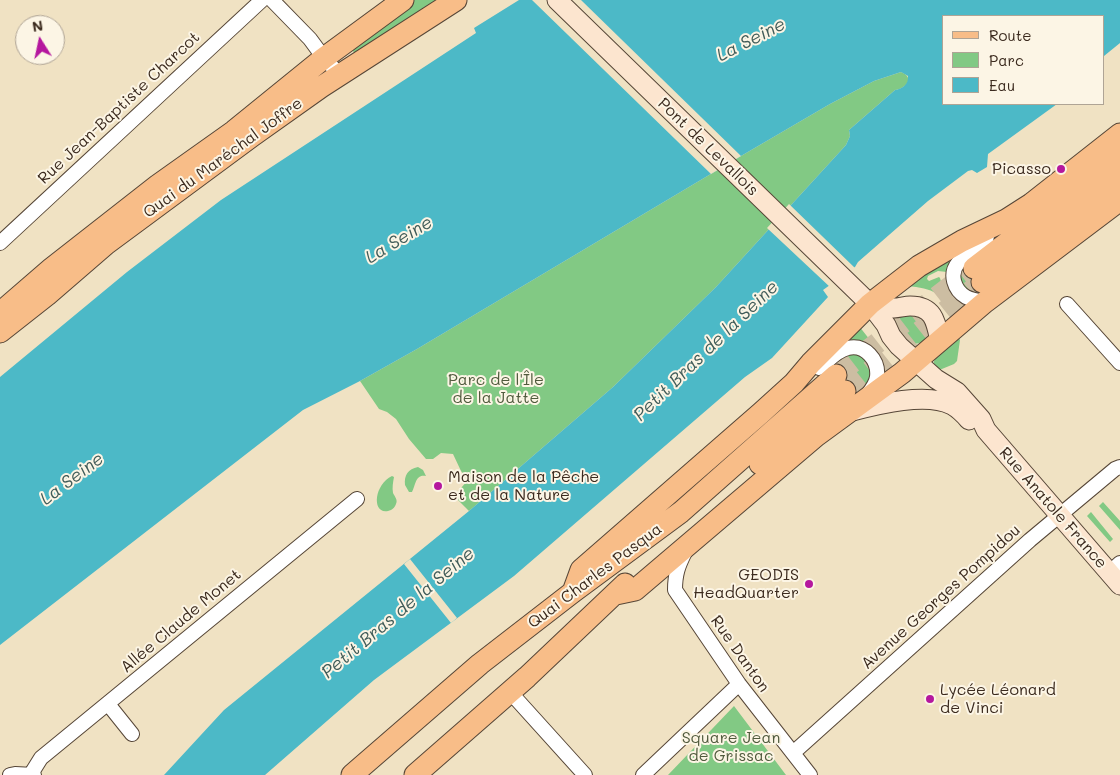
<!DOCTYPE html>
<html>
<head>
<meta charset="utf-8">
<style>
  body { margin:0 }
  #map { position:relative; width:1120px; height:775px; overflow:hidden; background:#f0e2c3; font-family:Mali,sans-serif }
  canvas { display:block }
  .legend { position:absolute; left:942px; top:15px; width:162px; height:90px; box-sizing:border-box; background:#fcf5e5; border:1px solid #afa495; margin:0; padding:6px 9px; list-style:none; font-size:15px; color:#3b2a1e }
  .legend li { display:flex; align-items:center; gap:10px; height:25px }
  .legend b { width:25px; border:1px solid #afa495 }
  .north { position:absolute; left:15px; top:15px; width:50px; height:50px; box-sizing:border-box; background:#fcf5e5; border:1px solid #afa495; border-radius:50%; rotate:350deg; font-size:14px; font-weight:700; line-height:20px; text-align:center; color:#3b2a1e }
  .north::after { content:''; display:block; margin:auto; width:18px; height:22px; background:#b5179e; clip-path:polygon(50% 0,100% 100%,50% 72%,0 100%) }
</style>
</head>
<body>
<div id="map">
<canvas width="1120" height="775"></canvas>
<ul class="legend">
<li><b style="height:6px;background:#f8bd88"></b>Route</li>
<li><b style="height:14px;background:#82c984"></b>Parc</li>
<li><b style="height:14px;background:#4cb9c7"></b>Eau</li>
</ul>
<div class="north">N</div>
</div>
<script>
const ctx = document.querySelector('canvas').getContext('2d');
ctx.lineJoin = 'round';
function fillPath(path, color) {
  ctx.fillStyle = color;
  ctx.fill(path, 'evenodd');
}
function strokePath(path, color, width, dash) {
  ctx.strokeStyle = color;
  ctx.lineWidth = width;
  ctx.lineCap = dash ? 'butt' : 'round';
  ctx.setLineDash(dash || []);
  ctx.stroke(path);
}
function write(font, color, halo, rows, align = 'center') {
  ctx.font = font + ' Mali,sans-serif';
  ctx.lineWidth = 4;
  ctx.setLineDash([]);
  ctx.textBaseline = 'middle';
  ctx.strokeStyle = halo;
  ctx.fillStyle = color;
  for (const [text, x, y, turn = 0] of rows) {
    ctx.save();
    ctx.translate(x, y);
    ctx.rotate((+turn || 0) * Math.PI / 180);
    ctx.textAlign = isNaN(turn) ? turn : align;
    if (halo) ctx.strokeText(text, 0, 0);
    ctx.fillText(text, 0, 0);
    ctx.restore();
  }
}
fillPath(new Path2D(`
  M 414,0 L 445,0 L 356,55 L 350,47 Z
  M 901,72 C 916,78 905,89 895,90 L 849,130 L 850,136 L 846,145 L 716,287 L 613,387 L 469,511 L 454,496 L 468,480 L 461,471 L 453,454 L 441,453 L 433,459 L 426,459 L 409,439 L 396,419 L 387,412 L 379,409 L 360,381 L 417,349 L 741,156 L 830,104 L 874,81 Z
  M 949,261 L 950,263 L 947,272 L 938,271 L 928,276 L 927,279 L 929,281 L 939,277 L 940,278 L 944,292 L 954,294 L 960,301 L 967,305 L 954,317 C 944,294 933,288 907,286 L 934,269 Z
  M 963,264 L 987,292 L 976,295 L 966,292 L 958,276 Z
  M 913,314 L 923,317 C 925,320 928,324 929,328 C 932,344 909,349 901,338 C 897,333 895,325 893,319 L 893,317 Z
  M 859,326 L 888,363 L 895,368 L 884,376 L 883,364 L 877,353 L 844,343 Z
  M 958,337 L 960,340 L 957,361 L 954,364 L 937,371 L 933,365 L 935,358 Z
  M 851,353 L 864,357 L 872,369 L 870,382 L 858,392 L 856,390 C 861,374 850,361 833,364 L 845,354 Z
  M 418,467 L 423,470 L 426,476 C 415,474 416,485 412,492 L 409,492 L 405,485 C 404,475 408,469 418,467 Z
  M 392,476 L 394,477 C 393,482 392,488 393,493 C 395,497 398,500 396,504 C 395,507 393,509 391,510 C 372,518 372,486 392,476 Z
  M 1103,502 L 1120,521 L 1120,530 L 1099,506 Z
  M 1091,512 L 1113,539 L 1110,542 L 1087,516 Z
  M 734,706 L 786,775 L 668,775 Z`), '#82c984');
fillPath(new Path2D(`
  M 519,0 L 1120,0 L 1120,43 L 1104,56 L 1104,16 L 944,16 L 944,104 L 1057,104 L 988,154 L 987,167 L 977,173 L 972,170 L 968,171 L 928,201 L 858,262 L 855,267 L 823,290 L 828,297 L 772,358 L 745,377 L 514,576 L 374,680 L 265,775 L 164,775 L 224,710 L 469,511 L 613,387 L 716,287 L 846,145 L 850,136 L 849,130 L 895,90 C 902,89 909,84 908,76 L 901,72 L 874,81 L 830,104 L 741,156 L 417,349 L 360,381 L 303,410 L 0,645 L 0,377 L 127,272 L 221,200 L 476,33 L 474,28 Z`), '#4cb9c7');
fillPath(new Path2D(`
  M 532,0 L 581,0 L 741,156 L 711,174 Z
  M 789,204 L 856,269 L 831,288 L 767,228 Z
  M 410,559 L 457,618 L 451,623 L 404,564 Z`), '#f0e2c3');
strokePath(new Path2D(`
  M 836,375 L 974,268
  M 845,391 L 982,282`), '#ccbda2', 21, [21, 11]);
const street = new Path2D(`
  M 272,0 L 310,39 L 324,58 L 340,75
  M 0,243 L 262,0
  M 985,302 C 979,301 972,300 966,297 C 954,290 949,274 958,263 C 965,254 976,247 986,241 L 988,230
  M 1067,304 L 1120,363
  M 819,368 C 828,361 837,350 848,348 C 865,344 879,360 877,377 C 876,384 872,389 868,394
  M 685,552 C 678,566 675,574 675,590 L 739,684 L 810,775
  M 1109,573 L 1120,563
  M 510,692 L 585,775
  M 108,704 L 132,734
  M 793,753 L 1030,540 L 1115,469 L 1120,467
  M 31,774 L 41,758 L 357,499
  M 10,775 L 15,774 L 34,775
  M 643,775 L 739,684`);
const secondary = new Path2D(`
  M 557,0 L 870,304 L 886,325 L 891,336 L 899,346 L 936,379 L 957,392 L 981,419 L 986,430 L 1120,585
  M 870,304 C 878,306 886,308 894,308 C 899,308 905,306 910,306 C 934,306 936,322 940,341
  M 852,411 C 879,404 927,392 952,405 C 959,409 964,414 969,420`);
const primary = new Path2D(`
  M 974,268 L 1120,156
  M 982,282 L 1120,177
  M 0,313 L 52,268 L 158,185 L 234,131 L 324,58 L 403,0
  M 0,332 L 47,295 L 106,244 L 252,136 L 321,87 L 456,0
  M 760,464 L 845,391
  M 573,592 L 581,570 L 761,413 L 794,383 L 811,363 L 870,304 L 919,266 L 962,241 L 1006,220 L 1031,204 L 1120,134
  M 616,594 L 635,590 L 816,436 L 902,373 L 985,302 L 1120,200
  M 352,775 L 480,664 L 573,592 L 681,512 L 836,375
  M 415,775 L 527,677 L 625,584`);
strokePath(street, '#564637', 16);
strokePath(secondary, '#564637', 21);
strokePath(primary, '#564637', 23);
strokePath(street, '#fff', 14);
strokePath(secondary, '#fce5cf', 19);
strokePath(primary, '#f8bd88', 21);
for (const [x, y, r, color] of [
  [1061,169,5,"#b5179e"],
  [438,486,5,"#b5179e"],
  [809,584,5,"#b5179e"],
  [930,699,5,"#b5179e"]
]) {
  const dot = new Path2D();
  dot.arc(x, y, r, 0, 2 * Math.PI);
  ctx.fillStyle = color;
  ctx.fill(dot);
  strokePath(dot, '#fcf5e5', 2);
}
write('16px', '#3b2a1e', '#fcf5e5', [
  ["Rue Jean-Baptiste Charcot",119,108,-43],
  ["Pont de Levallois",708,147,44],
  ["Quai du Maréchal Joffre",223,158,-36],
  ["Rue Anatole France",1053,508,49],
  ["Quai Charles Pasqua",595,576,-37],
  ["Avenue Georges Pompidou",941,597,-42],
  ["Allée Claude Monet",181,621,-40],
  ["Rue Danton",740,654,55]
]);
write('16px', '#3b2a1e', '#fcf5e5', [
  ["Picasso",1051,169],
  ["Maison de la Pêche",448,477,"left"],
  ["et de la Nature",448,495,"left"],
  ["GEODIS",799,575],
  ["HeadQuarter",799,593],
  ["Lycée Léonard",940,690,"left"],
  ["de Vinci",940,708,"left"]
], 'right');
write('16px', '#505a3d', '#fcf5e5', [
  ["Parc de l'Île",496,380],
  ["de la Jatte",496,398],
  ["Square Jean",731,738],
  ["de Grissac",731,756]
]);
write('italic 18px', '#415c59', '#fcf5e5', [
  ["La Seine",751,40,-27],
  ["La Seine",399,240,-31],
  ["Petit Bras de la Seine",706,351,-44],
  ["La Seine",72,479,-37],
  ["Petit Bras de la Seine",398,613,-40]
]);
</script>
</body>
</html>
